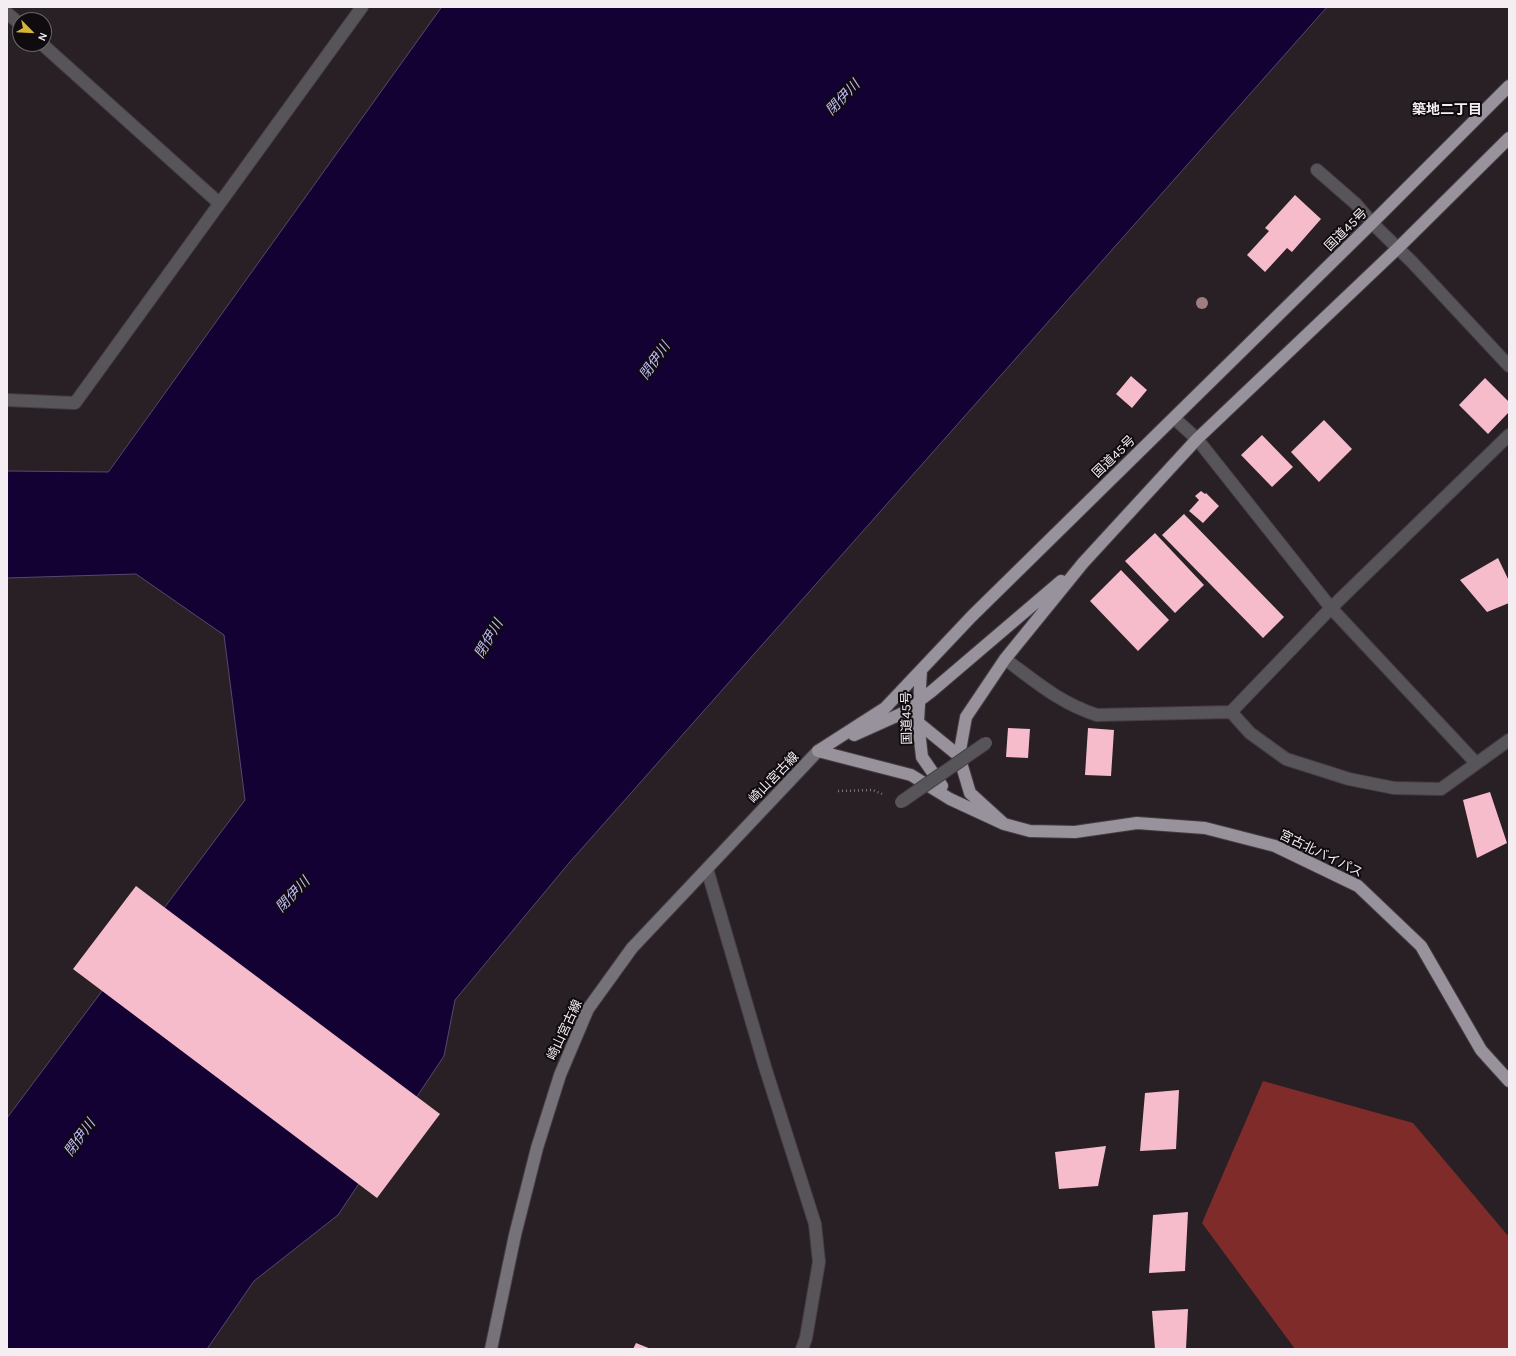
<!DOCTYPE html>
<html>
<head>
<meta charset="utf-8">
<style>
  body { margin:0 }
  #map { position:relative; width:1516px; height:1356px; overflow:hidden; background:#292026; font-family:Karla,sans-serif }
  canvas { display:block }
  .frame { position:absolute; inset:0; border:8px solid #f4eef2; pointer-events:none }
  .north { position:absolute; left:12px; top:12px; width:40px; height:40px; box-sizing:border-box; background:#0f0b0e; border:1px solid #6b6669; border-radius:50%; rotate:114deg; font-size:11px; font-weight:700; line-height:16px; text-align:center; color:#f4eef2 }
  .north::after { content:''; display:block; margin:auto; width:14px; height:18px; background:#d4b635; clip-path:polygon(50% 0,100% 100%,50% 72%,0 100%) }
</style>
</head>
<body>
<div id="map">
<canvas width="1516" height="1356"></canvas>
<div class="frame"></div>
<div class="north">N</div>
</div>
<script>
const ctx = document.querySelector('canvas').getContext('2d');
ctx.lineJoin = 'round';
function fillPath(path, color) {
  ctx.fillStyle = color;
  ctx.fill(path, 'evenodd');
}
function strokePath(path, color, width, dash) {
  ctx.strokeStyle = color;
  ctx.lineWidth = width;
  ctx.lineCap = dash ? 'butt' : 'round';
  ctx.setLineDash(dash || []);
  ctx.stroke(path);
}
function write(font, color, halo, rows, align = 'center') {
  ctx.font = font + ' Karla,"Noto Sans JP",sans-serif';
  ctx.lineWidth = 4;
  ctx.setLineDash([]);
  ctx.textBaseline = 'middle';
  ctx.strokeStyle = halo;
  ctx.fillStyle = color;
  for (const [text, x, y, turn = 0] of rows) {
    ctx.save();
    ctx.translate(x, y);
    ctx.rotate((+turn || 0) * Math.PI / 180);
    ctx.textAlign = isNaN(turn) ? turn : align;
    if (halo) ctx.strokeText(text, 0, 0);
    ctx.fillText(text, 0, 0);
    ctx.restore();
  }
}
fillPath(new Path2D(`
  M 1263,1081 L 1413,1123 L 1509,1237 L 1509,1349 L 1295,1349 L 1202,1223 Z`), '#7f2b2a');
const water = new Path2D(`
  M 442,7 L 1327,7 L 569,863 L 455,1000 L 444,1056 L 338,1215 L 254,1281 L 207,1349 L 7,1349 L 7,1118 L 245,800 L 224,635 L 136,574 L 7,578 L 7,471 L 108,472 Z`);
fillPath(water, '#130134');
strokePath(water, '#56486d', 1);
fillPath(new Path2D(`
  M 1295,195 L 1321,219 L 1292,252 L 1287,248 L 1265,272 L 1247,255 L 1269,231 L 1265,228 Z
  M 1131,376 L 1147,390 L 1132,408 L 1116,394 Z
  M 1485,378 L 1509,402 L 1509,412 L 1488,434 L 1459,405 Z
  M 1324,420 L 1352,449 L 1319,482 L 1291,452 Z
  M 1262,435 L 1293,467 L 1272,487 L 1241,455 Z
  M 1201,491 L 1205,494 L 1206,493 L 1219,506 L 1203,523 L 1189,511 L 1199,500 L 1195,496 Z
  M 1184,514 L 1284,617 L 1263,638 L 1162,535 Z
  M 1155,533 L 1204,585 L 1175,613 L 1125,561 Z
  M 1498,558 L 1509,581 L 1509,603 L 1487,612 L 1460,580 Z
  M 1121,570 L 1169,620 L 1138,651 L 1090,601 Z
  M 1008,728 L 1030,729 L 1028,758 L 1006,757 Z
  M 1088,728 L 1114,730 L 1111,776 L 1085,775 Z
  M 1490,792 L 1507,843 L 1477,858 L 1463,800 Z
  M 136,886 L 440,1114 L 377,1198 L 73,969 Z
  M 1179,1090 L 1176,1149 L 1140,1151 L 1145,1093 Z
  M 1106,1146 L 1098,1186 L 1059,1189 L 1055,1152 Z
  M 1188,1212 L 1185,1271 L 1149,1273 L 1153,1215 Z
  M 1188,1309 L 1186,1349 L 1155,1349 L 1152,1311 Z
  M 636,1343 L 651,1349 L 633,1349 Z`), '#f6bccc');
const minor = new Path2D(`
  M 7,13 L 20,24
  M 42,44 L 219,203
  M 1317,170 L 1356,204 L 1372,223 L 1412,262 L 1509,366
  M 7,400 L 75,403 L 362,7
  M 1174,418 L 1197,439 L 1331,608 L 1476,763
  M 1509,435 L 1331,608 L 1231,712 L 1250,733 L 1286,759 L 1349,779 L 1394,788 L 1441,789 L 1509,740
  M 1005,659 C 1036,682 1060,703 1097,715 L 1231,712
  M 707,869 L 765,1067 L 815,1224 L 819,1262 L 806,1338 L 802,1349`);
const secondary = new Path2D(`
  M 491,1349 L 515,1235 L 537,1148 L 560,1075 L 588,1009 L 632,948 L 818,751`);
const trunk = new Path2D(`
  M 921,670 L 918,722 L 922,757 L 942,786
  M 916,721 L 959,756
  M 854,735 L 903,713 L 932,691 L 1061,581
  M 818,751 L 885,708 L 972,616 L 1372,223 L 1509,86
  M 818,751 L 911,775 L 950,799 L 1004,824 L 1030,831 L 1075,832 L 1137,823 L 1205,828 L 1275,846 L 1358,886 L 1421,946 L 1481,1050 L 1509,1081
  M 1004,824 L 970,793 L 959,756 L 966,717 L 1005,659 L 1083,563 L 1197,439 L 1398,248 L 1509,138`);
strokePath(minor, '#453d43', 14);
strokePath(secondary, '#453d43', 14);
strokePath(trunk, '#453d43', 14);
strokePath(new Path2D(`
  M 838,791 L 873,790 L 882,794`), '#7c757a', 2.5, [1, 3]);
strokePath(minor, '#58555a', 12);
strokePath(secondary, '#767279', 12);
strokePath(trunk, '#98929c', 12);
const pedestrianBridge = new Path2D(`
  M 901,802 L 986,743`);
strokePath(pedestrianBridge, '#453d43', 14, []);
strokePath(pedestrianBridge, '#58555a', 12);
ctx.fillStyle = '#9e7e7e';
for (const [x, y] of [
  [1202,303]
]) {
  ctx.beginPath();
  ctx.arc(x, y, 6, 0, 2 * Math.PI);
  ctx.fill();
}
write('13px', '#f4eef2', '#0f0b0e', [
  ["国道45号",1346,230,-45],
  ["国道45号",1114,457,-44],
  ["国道45号",907,718,-91],
  ["崎山宮古線",774,778,-46],
  ["宮古北バイパス",1321,854,26],
  ["崎山宮古線",565,1030,-65]
]);
write('italic 14px', '#c1b9f8', '#0f0b0e', [
  ["閉伊川",843,98,-47],
  ["閉伊川",655,361,-55],
  ["閉伊川",489,639,-60],
  ["閉伊川",293,895,-47],
  ["閉伊川",80,1138,-54]
]);
write('bold 14px', '#f4eef2', '#0f0b0e', [
  ["築地二丁目",1447,110]
]);
</script>
</body>
</html>
